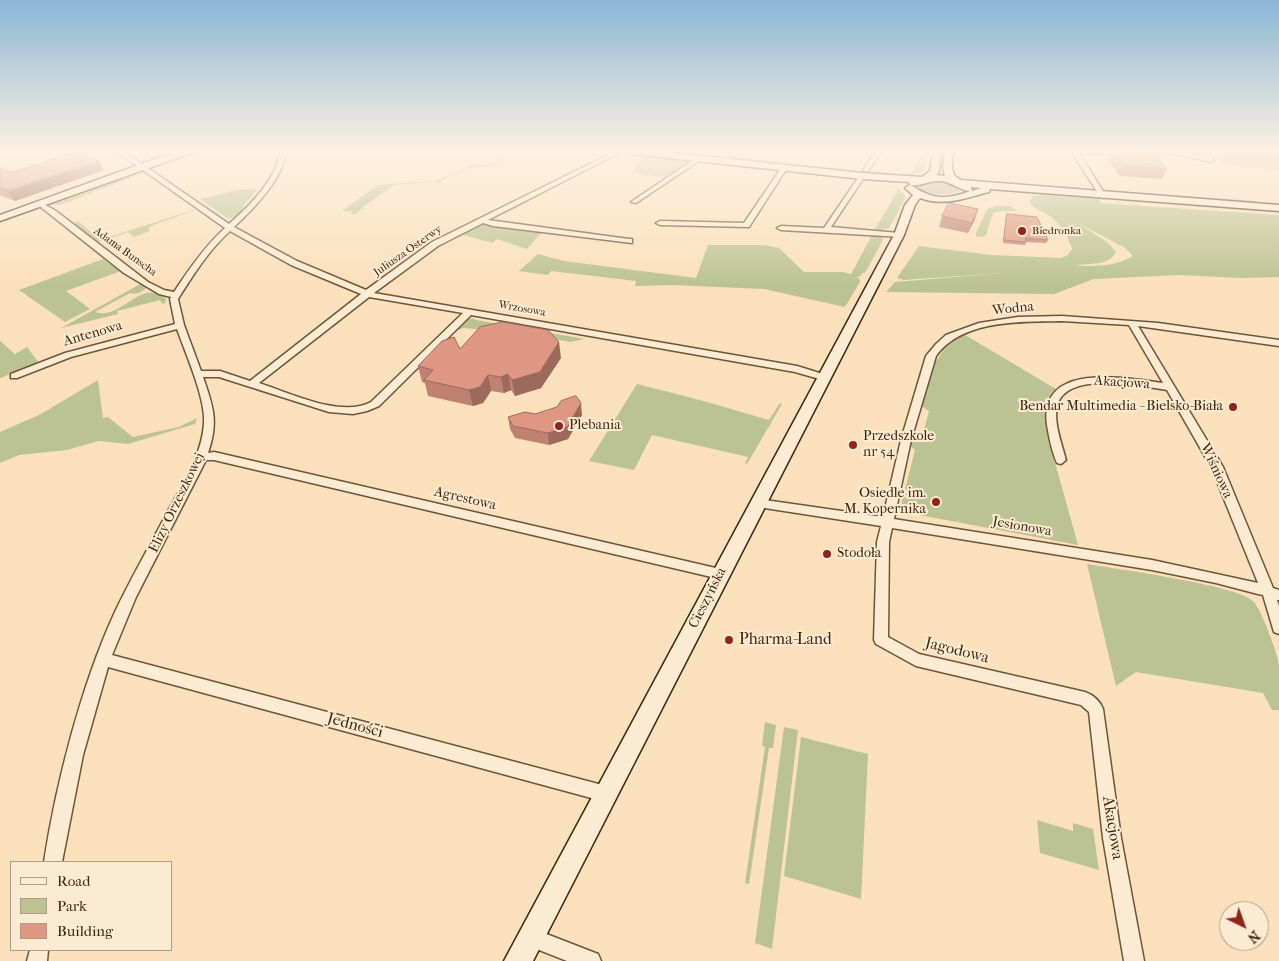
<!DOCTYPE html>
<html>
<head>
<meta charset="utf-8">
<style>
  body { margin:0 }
  #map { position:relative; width:1279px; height:961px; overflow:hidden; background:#fbe0bc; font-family:"IM FELL French Canon",serif }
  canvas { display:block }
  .legend { position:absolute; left:10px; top:861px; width:162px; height:90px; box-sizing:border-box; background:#fcebd3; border:1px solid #b19b83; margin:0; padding:6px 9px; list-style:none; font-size:15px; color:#40240b }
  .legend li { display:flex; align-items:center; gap:10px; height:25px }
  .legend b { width:25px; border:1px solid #b19b83 }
  .north { position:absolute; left:1219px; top:901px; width:50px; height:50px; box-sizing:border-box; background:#fcebd3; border:1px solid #b19b83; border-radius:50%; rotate:138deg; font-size:14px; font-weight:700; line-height:20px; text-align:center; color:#40240b }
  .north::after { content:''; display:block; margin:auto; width:18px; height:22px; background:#8f2418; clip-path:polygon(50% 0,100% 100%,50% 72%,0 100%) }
</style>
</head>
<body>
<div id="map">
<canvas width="1279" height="961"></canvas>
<ul class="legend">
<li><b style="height:6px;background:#fcebd3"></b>Road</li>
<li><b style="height:14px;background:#bbc393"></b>Park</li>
<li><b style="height:14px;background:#de9783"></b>Building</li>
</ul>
<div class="north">N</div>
</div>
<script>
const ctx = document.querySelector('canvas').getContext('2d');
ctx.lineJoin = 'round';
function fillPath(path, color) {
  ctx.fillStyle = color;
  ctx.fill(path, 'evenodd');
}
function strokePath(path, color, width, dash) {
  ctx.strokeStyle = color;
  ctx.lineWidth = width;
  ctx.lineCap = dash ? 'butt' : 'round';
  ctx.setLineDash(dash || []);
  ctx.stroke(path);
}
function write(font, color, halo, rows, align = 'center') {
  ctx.font = font + ' "IM FELL French Canon",serif';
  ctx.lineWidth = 4;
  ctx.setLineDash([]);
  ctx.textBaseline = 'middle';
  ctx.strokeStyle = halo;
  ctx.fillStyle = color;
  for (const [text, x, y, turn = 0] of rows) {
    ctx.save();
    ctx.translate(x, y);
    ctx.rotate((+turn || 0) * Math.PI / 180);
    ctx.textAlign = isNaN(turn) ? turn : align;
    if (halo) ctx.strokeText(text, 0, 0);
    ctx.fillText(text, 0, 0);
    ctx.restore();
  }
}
fillPath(new Path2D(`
  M 924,151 L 929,151 L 924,172 L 898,177 L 879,175 L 899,175 L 912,173 Z
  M 1209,151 L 1279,151 L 1279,170 L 1224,165 Z
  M 643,155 L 692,161 L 692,162 L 666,178 L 633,173 Z
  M 499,158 L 505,160 L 490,167 L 471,168 L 444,179 L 440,183 L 435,182 L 394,185 L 363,207 L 356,214 L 350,214 L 353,211 L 342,211 L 378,185 L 434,181 L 467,168 L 469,165 C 479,164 492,166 499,158 Z
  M 139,175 L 60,205 L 51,205 L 123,179 Z
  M 938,180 L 958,187 L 959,192 C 950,197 941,192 933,196 L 923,193 L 917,187 L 919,184 L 938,182 Z
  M 887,184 L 899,189 L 906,197 L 889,228 L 876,231 L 856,230 L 874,231 L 898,190 Z
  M 258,189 L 242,208 L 244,210 C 239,216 235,219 227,218 L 200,199 L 237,190 Z
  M 1104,190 L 1256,201 L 1257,202 L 1252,203 L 1106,192 Z
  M 1041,195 L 1099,199 L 1101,201 L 1099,203 L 1279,215 L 1279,277 L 1242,278 L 1179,275 L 1094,279 L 1054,294 L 886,292 L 895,282 L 1003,273 L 904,280 L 897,278 L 919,246 L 992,255 L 1061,258 L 1068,255 L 1072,249 C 1068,236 1061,224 1050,216 C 1042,211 1036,210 1030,203 L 1032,196 ZM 1078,223 L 1125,248 L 1133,256 C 1115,267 1096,266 1076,266 C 1089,262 1108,267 1116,252 L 1107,242 Z
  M 996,206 L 1010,206 L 1018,211 L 1002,211 L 993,213 L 986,235 L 982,237 L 976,236 L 976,233 L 987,209 Z
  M 191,208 L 195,210 L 151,226 L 148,229 L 150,231 L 134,237 L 128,232 L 98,242 L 125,262 L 120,262 L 96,244 L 97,242 L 72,225 L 78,221 L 100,240 L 193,210 Z
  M 484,224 L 542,232 L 527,249 L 497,239 L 493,243 L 460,234 Z
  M 872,235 L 881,237 L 883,240 L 865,273 L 862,273 L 861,276 L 856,277 L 859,278 L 860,282 L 845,307 L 764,289 L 672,285 L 635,286 L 636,281 L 551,271 L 548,275 L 519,271 L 538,254 L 564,261 L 696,278 L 708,245 L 765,245 L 779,248 L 804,272 L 843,272 L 851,274 Z
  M 103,259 L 121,271 L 66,291 L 90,309 L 65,322 L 19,290 Z
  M 142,283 L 147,287 C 143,292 136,295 130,293 L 95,312 C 116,320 137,288 155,293 C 159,294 162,297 166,299 L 165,303 L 162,304 L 160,300 L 117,311 L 118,314 L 61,328 Z
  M 472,318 L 476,320 L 585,339 L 570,342 L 515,332 L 462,328 L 460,330 L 457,329 L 466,320 Z
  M 965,335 L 1056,389 L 1049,396 L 1045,403 L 1045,414 L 1051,448 L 1078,545 L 914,514 L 902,506 L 902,501 L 915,450 L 910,446 L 912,440 L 921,442 L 929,411 L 921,406 C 929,376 934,349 965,335 Z
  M 0,341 L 15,354 L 27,347 L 39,363 L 0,378 Z
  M 98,380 L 103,418 L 108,417 L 133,437 L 179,427 L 197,418 L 195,424 L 128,444 L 99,441 L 67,450 L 19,455 L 0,463 L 0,432 L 41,414 Z
  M 637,384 L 700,400 L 769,420 L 780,403 L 782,404 L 747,464 L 745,463 L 748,457 L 652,435 L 634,470 L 589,461 Z
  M 1087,564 C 1117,569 1236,585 1253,601 C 1262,610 1276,651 1279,664 C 1279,678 1279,696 1279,710 L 1272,710 L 1263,693 L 1136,672 L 1116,686 Z
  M 765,722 L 776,725 L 773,748 L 769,748 L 749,884 L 745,883 L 765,747 L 762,745 Z
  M 784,727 L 798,730 L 772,949 L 755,943 Z
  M 801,737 L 868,754 L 861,899 L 784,876 Z
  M 1037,820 L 1073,831 L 1073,823 L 1093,829 L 1099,870 L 1040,853 Z`), '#bbc393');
const street = new Path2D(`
  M 116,151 L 123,151 L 229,224 C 245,210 263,192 273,173 C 277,167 278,158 280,151 L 286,151 C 284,158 283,167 279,173 C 269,193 250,212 234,227 L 297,261 L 366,290 L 432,242 L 616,151 L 623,151 L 488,220 L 629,239 L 632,239 L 632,243 L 493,226 L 483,223 L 438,246 L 374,293 L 797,366 L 826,375 L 828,377 L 823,380 L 795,372 L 471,315 L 379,406 L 367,411 L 353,414 L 329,412 L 219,377 L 203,377 C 213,406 219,422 208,453 L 214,452 L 720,569 L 725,570 L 726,574 L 725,578 L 720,579 L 214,460 L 206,460 L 136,597 L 112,655 L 606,786 L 612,788 L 614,794 L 612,800 L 606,802 L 108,667 L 83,755 L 62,862 L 44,862 C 56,784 81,686 114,614 C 130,580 149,547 167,513 C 182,485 202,456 204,423 C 206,399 185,352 177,329 L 71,357 L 17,378 L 11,378 L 11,374 L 65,353 L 175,324 L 170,299 L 171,297 L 159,294 L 124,273 L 37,204 L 42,203 L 56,211 L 148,282 L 164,290 L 174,292 C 189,269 205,246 225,228 ZM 230,231 L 291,265 L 361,294 L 250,381 L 220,371 L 201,371 L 184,325 L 178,299 C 193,275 209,250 230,231 ZM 369,297 L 463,313 L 371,402 C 341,418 290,393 259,383 Z
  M 876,151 L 882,151 L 868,171 L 864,171 L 863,170 Z
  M 1071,151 L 1181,151 L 1205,157 L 1205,154 L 1209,154 L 1214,160 L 1211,162 L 1181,155 L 1079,153 L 1106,196 L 1103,198 L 1100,196 Z
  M 698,157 L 703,158 L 636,203 L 631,202 Z
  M 784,166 L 787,168 L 749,227 L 660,225 L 656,223 L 660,221 L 744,223 L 782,167 Z
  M 862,174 L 865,176 L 831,227 L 899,233 L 902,233 L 902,237 L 781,230 L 777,228 L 781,226 L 824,228 L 860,175 Z
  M 1062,316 L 1158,323 L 1279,340 L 1279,346 L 1138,326 L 1223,467 L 1273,588 L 1279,590 L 1279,600 L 1277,600 L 1279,606 L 1279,634 L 1274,632 L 1263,595 L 1258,594 L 1216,583 L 1152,570 L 892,528 L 889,542 L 888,637 L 919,654 L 1085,692 C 1093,695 1100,701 1103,709 L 1121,838 L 1144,961 L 1124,961 L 1103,838 L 1089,712 L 1081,705 L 916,666 L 876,644 L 874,640 L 877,542 L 881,526 L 758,507 L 754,506 L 752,503 L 754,500 L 758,499 L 883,517 L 901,440 L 926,356 L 936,344 L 946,335 L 979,323 L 1018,317 ZM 1062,321 L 1129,325 L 1163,383 C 1125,378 1038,361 1047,425 C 1049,437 1052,452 1057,463 L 1061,464 L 1066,460 C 1062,444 1052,420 1058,403 C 1070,371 1141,386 1167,390 L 1211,467 L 1258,583 L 1152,560 L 894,519 L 911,440 L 936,356 C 963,319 1021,322 1062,321 Z
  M 531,928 L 598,954 L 601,961 L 567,961 L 524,944 L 522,937 L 524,930 Z
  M 30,950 L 48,950 L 47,961 L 27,961 Z`);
const secondary = new Path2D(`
  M 183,151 L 197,151 L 0,221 L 0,215 L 166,155 Z
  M 628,151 L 655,151 L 862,173 L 922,177 L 930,171 L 933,151 L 941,151 L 939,172 L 936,175 L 945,176 L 943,167 L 945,151 L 953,151 C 952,162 949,175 961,180 L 1279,205 L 1279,211 L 990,189 L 989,192 C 965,198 945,207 920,198 L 915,205 L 904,235 L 533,961 L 504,961 L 894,235 L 905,205 L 913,195 L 905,188 L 910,185 C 915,187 919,191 925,193 C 939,200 956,197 970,191 C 960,191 952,182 941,181 C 930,180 919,187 910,185 L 909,182 L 862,179 L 632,154 ZM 971,187 L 981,188 L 972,191 Z`);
strokePath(street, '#6f5337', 3);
strokePath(secondary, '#40240b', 3);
fillPath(street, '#fcebd3');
fillPath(secondary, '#fcebd3');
fillPath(new Path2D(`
  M 1112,151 L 1125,151 L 1167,169 L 1162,179 L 1120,176 L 1108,160 Z
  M 0,168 L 13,172 L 104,170 L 15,201 L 0,195 Z
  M 1007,214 L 1048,240 L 1046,243 L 1026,242 L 1025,245 L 1003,243 L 1006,218 Z
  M 942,216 L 975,219 L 968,233 L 939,227 Z
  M 561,358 L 541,388 L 515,396 L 511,390 L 504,393 L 491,391 L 483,403 L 473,406 L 428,396 L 425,383 L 422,382 L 418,366 Z
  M 535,414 L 582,415 L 568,439 L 549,445 L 515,438 L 510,429 L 508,417 Z`), '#bf8271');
fillPath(new Path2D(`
  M 99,161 L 104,170 L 15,201 L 9,191 Z
  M 978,209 L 975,219 L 968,233 L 972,223 Z
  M 559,342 L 561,358 L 541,388 L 515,396 L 512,380 Z
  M 508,374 L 511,390 L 504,393 L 501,377 Z
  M 488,375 L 491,391 L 483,403 L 473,406 L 469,390 Z
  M 581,403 L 582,415 L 568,439 L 549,445 L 548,433 Z`), '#9b6a5c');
const building = new Path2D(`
  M 1113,151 L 1153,153 L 1167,169 L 1125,166 Z
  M 74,152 L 99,161 L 9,191 L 0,188 L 0,168 L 13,172 Z
  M 949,203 L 978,209 L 972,223 L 942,216 Z
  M 1007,214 L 1037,217 L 1048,240 L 1025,238 L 1026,242 L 1004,240 Z
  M 503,322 L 548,330 L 559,342 L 540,372 L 512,380 L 508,374 L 501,377 L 488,375 L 480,387 L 469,390 L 424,380 L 433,370 L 418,366 L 442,341 L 454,337 L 460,349 L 480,327 Z
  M 576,396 L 581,403 L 567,427 L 548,433 L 513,426 L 508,417 L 525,412 L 535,414 L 557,407 L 561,401 Z`);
fillPath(building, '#de9783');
strokePath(building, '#9b6a5c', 1);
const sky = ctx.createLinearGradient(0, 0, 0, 285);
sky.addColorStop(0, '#8bb7d5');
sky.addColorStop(0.53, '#fdf1e1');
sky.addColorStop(1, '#fdf1e100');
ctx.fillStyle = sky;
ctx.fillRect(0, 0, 1279, 285);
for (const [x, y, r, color] of [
  [1022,231,5,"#8f2418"],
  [1233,407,5,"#8f2418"],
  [559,426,5,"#8f2418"],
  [853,445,5,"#8f2418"],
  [936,502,5,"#8f2418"],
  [827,554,5,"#8f2418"],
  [729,640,5,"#8f2418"]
]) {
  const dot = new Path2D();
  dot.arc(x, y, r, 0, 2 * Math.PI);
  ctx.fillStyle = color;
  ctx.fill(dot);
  strokePath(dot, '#fcebd3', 2);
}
write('11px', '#40240b', '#fcebd3', [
  ["Biedronka",1032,231]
], 'left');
write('11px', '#40240b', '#fcebd3', [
  ["Juliusza Osterwy",408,251,-35],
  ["Adama Bunscha",125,252,36],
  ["Wrzosowa",522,309,10]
]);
write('14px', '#40240b', '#fcebd3', [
  ["Wodna",1013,309,-6],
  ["Antenowa",93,334,-16],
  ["Akacjowa",1122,383,4],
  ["Wiśniowa",1216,471,65],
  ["Agrestowa",465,499,13],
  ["Elizy Orzeszkowej",177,503,-64],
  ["Jesionowa",1022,527,10],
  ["Cieszyńska",708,598,-63]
]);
write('14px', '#40240b', '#fcebd3', [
  ["Bendar Multimedia - Bielsko-Biała",1223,407,"right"],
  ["Plebania",569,426],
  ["Przedszkole",863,437],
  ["nr 54",863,453],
  ["Osiedle im.",926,494,"right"],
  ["M. Kopernika",926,510,"right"],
  ["Stodoła",837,554]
], 'left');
write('16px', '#40240b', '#fcebd3', [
  ["Pharma-Land",739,640]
], 'left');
write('16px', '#40240b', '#fcebd3', [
  ["Jagodowa",957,651,14],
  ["Jedności",355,726,15],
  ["Akacjowa",1112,828,81]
]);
</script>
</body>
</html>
